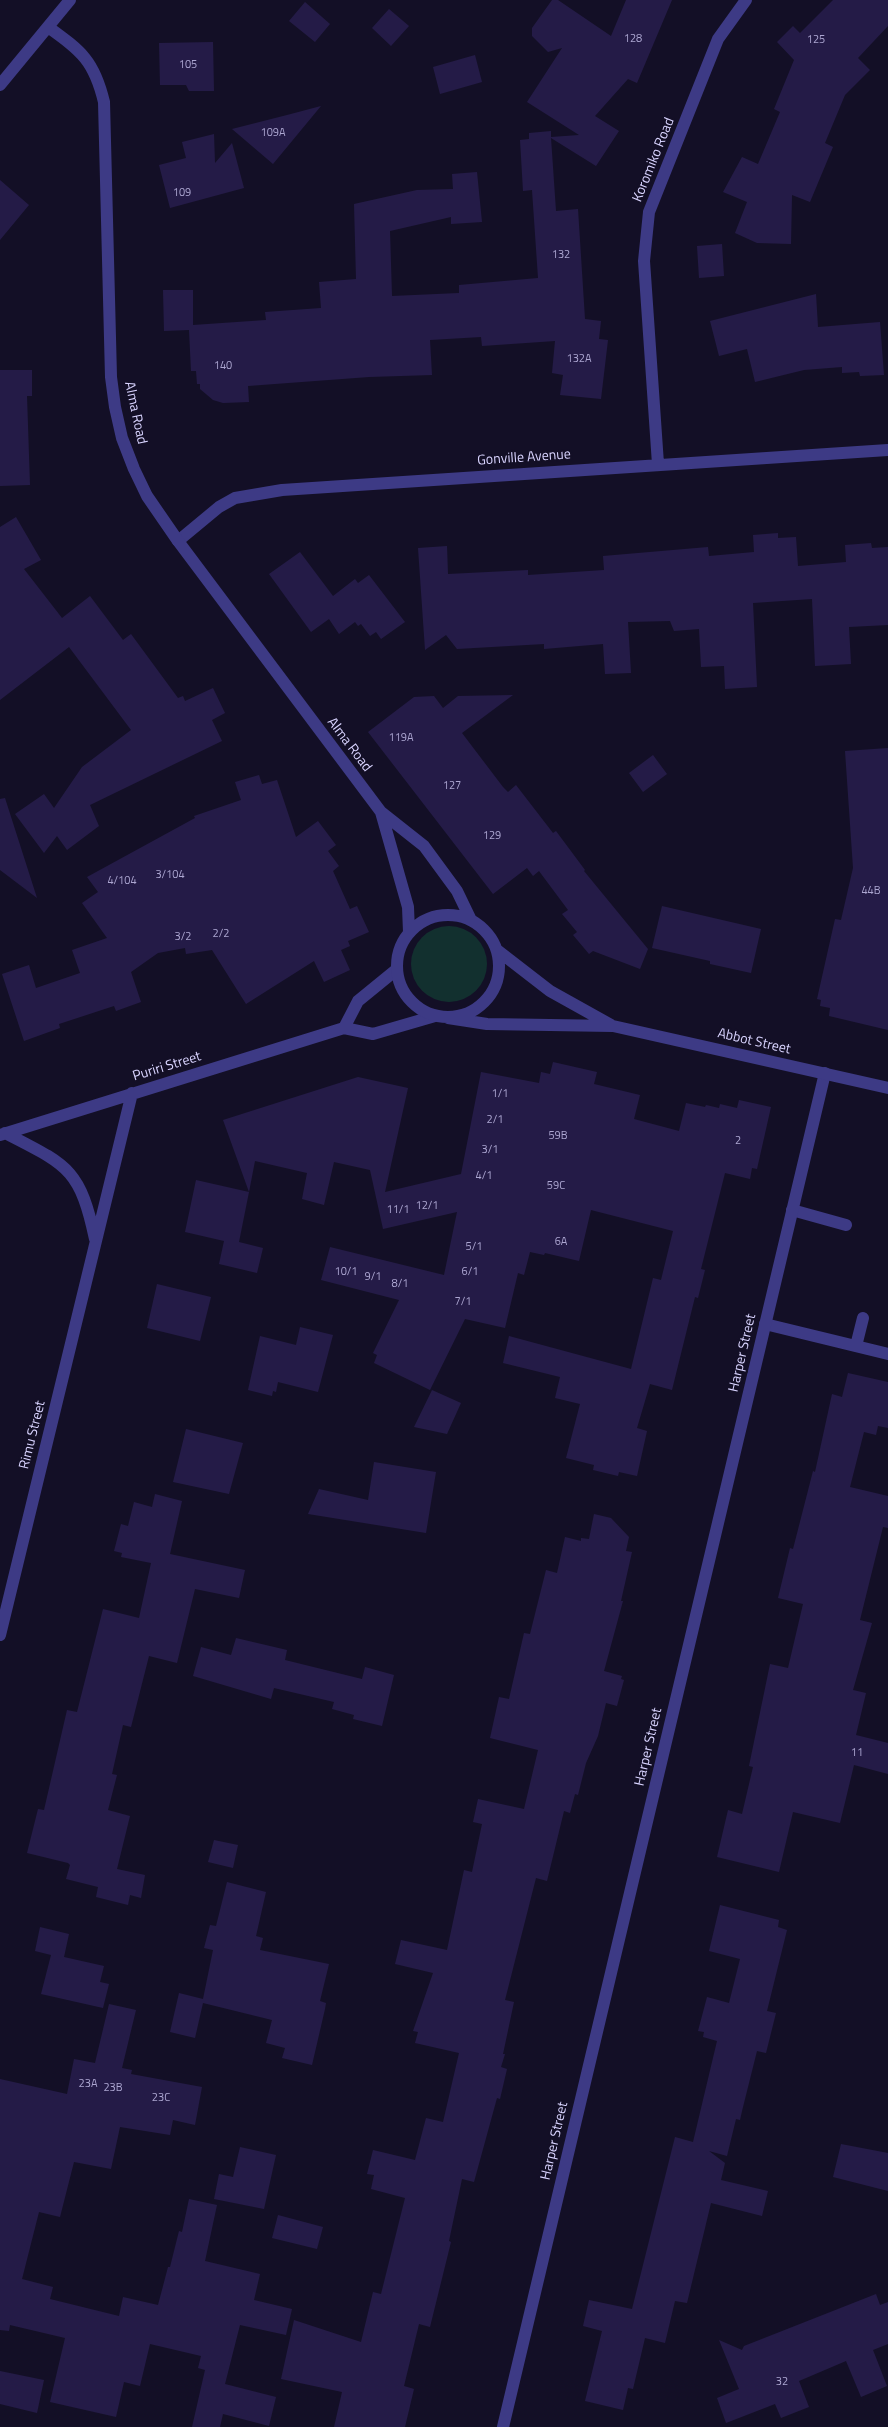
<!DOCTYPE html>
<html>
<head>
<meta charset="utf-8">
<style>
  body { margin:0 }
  canvas { display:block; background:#130f26 }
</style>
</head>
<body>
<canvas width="888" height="2427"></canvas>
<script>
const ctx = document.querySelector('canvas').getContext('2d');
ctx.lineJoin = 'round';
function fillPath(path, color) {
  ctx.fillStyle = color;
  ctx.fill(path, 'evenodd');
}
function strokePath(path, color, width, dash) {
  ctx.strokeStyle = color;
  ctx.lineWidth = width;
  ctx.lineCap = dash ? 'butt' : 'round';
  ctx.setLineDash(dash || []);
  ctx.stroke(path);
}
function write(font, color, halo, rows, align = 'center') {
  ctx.font = font + ' "Titillium Web",sans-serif';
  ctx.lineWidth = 4.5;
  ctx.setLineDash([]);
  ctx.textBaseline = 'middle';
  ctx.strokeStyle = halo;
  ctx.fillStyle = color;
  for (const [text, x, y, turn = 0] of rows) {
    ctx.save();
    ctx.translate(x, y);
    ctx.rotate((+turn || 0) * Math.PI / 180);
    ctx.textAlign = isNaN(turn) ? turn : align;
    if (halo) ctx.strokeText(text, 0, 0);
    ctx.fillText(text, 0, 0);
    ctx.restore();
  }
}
fillPath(new Path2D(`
  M411 964a38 38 0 1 1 76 0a38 38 0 1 1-76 0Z`), '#12302f');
fillPath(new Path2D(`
  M 552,0 L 558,0 L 611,36 L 626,0 L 672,0 L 637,83 L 628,79 L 595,116 L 619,131 L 596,166 L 551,138 L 556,211 L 578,209 L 585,319 L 601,321 L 599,339 L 608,340 L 601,399 L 560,395 L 563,375 L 552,373 L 555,341 L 482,346 L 481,337 L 430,340 L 432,375 L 369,377 L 248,386 L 249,402 L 223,403 L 213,400 L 200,389 L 200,384 L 197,384 L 196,371 L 191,371 L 189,330 L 164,331 L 163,290 L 193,290 L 193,325 L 266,320 L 265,312 L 321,308 L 319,282 L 356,279 L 354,204 L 417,190 L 453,189 L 452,174 L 477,172 L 482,222 L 451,224 L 451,217 L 390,231 L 392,296 L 459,293 L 459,285 L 538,278 L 532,190 L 523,191 L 520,140 L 529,139 L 529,133 L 551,131 L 551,137 L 579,135 L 527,102 L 562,48 L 548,52 L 532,36 L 532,28 Z
  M 833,0 L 888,0 L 888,26 L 858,58 L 870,70 L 845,95 L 825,143 L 833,147 L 810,202 L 792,195 L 791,244 L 757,243 L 735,233 L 747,202 L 723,192 L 742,157 L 758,164 L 780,112 L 774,109 L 794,60 L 777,42 L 793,26 L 800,33 Z
  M 305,2 L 330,24 L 315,42 L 289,21 Z
  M 389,9 L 409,26 L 391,46 L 372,28 Z
  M 213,42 L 214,91 L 189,91 L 186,85 L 160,85 L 159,43 Z
  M 475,55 L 482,82 L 440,94 L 433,67 Z
  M 321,106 L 273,164 L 232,129 L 287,115 Z
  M 214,134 L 215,163 L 232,143 L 244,188 L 170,208 L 159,165 L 186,158 L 182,142 Z
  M 0,180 L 29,205 L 0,240 Z
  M 722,244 L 724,276 L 699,278 L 697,246 Z
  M 816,294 L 818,327 L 880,322 L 884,375 L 860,376 L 859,372 L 842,373 L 842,367 L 804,370 L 755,382 L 747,349 L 719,356 L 710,321 Z
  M 0,370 L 32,370 L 32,396 L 27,396 L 30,485 L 0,486 Z
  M 16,517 L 41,560 L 24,569 L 62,618 L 90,596 L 123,640 L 131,634 L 178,698 L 183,696 L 185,701 L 213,688 L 225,713 L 212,720 L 222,741 L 90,805 L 99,826 L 67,850 L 57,836 L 44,853 L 15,814 L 44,794 L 54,808 L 82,767 L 131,730 L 69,647 L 0,700 L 0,527 Z
  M 778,533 L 778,538 L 796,537 L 798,566 L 846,562 L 845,545 L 871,543 L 872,548 L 888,547 L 888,625 L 849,627 L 851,664 L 815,666 L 812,599 L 753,603 L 757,687 L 725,689 L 724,666 L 701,667 L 699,629 L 674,631 L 670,621 L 628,622 L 631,673 L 605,674 L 603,644 L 544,649 L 544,644 L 457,649 L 446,635 L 425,650 L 418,548 L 447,546 L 448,574 L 528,570 L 528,575 L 604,570 L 603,556 L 708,547 L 709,556 L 754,552 L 753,535 Z
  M 300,552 L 333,596 L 355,579 L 358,583 L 369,575 L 405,622 L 381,639 L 376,632 L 370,636 L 361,624 L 358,626 L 355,622 L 339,634 L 329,619 L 311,632 L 269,574 Z
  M 513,695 L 462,733 L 503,787 L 508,792 L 516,785 L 553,833 L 556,831 L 585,870 L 584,871 L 648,949 L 640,969 L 593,951 L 589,954 L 573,935 L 577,932 L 562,914 L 568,910 L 539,871 L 533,876 L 527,868 L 493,894 L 368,732 L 414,697 L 434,696 L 443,708 L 458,696 Z
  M 888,748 L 888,1030 L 829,1016 L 830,1008 L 820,1006 L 821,1000 L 817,999 L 835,919 L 841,920 L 853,868 L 845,751 Z
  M 653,755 L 667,774 L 643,792 L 629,773 Z
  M 259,775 L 262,784 L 277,780 L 296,837 L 318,821 L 336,845 L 328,851 L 339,866 L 333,871 L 350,909 L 357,906 L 369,932 L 348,941 L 350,946 L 341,950 L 350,970 L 324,982 L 314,961 L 246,1004 L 212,950 L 186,954 L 185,948 L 158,953 L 131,972 L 141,1002 L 116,1011 L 114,1006 L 59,1024 L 60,1028 L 24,1041 L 2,974 L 29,965 L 36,988 L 80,973 L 72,950 L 107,938 L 82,903 L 98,892 L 87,877 L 195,818 L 194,816 L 241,800 L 235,782 Z
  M 5,798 L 37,898 L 0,870 L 0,799 Z
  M 662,906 L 761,929 L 751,973 L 710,964 L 710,961 L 652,948 Z
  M 553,1062 L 597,1072 L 594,1084 L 640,1095 L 634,1119 L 679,1131 L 686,1103 L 705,1107 L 706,1105 L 719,1108 L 720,1104 L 737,1108 L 739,1100 L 771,1107 L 757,1169 L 752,1168 L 750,1179 L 725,1173 L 701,1269 L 705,1270 L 698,1298 L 695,1297 L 672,1390 L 650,1384 L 637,1428 L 647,1431 L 637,1476 L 619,1472 L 618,1476 L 593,1470 L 594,1465 L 566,1458 L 580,1404 L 555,1398 L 560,1377 L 503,1363 L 509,1336 L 631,1369 L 653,1278 L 661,1280 L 673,1231 L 591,1210 L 579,1261 L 545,1253 L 544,1255 L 530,1252 L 524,1275 L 518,1273 L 505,1328 L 465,1319 L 430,1390 L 374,1363 L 377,1355 L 373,1353 L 399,1300 L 321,1280 L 330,1247 L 444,1275 L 457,1212 L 383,1229 L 370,1170 L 334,1162 L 324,1205 L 302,1199 L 307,1173 L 255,1161 L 249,1192 L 223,1120 L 358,1077 L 408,1088 L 385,1192 L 461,1174 L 481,1072 L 539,1083 L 541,1072 L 550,1074 Z
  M 196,1180 L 249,1192 L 239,1242 L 263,1248 L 257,1273 L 219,1264 L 224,1241 L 185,1232 Z
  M 157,1284 L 211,1297 L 200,1341 L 147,1328 Z
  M 300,1327 L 333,1335 L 318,1392 L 278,1382 L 276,1392 L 273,1391 L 272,1396 L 248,1390 L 260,1336 L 296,1345 Z
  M 848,1373 L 888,1382 L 888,1428 L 878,1426 L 876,1435 L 864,1432 L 850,1487 L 888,1496 L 888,1528 L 883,1527 L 860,1620 L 872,1623 L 853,1690 L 866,1693 L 856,1735 L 888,1743 L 888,1774 L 854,1765 L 840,1823 L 793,1812 L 779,1872 L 717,1857 L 728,1810 L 742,1814 L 753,1767 L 749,1766 L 770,1664 L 788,1668 L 803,1604 L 778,1598 L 790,1548 L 793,1549 L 813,1471 L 815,1472 L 832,1394 L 842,1397 Z
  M 432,1390 L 461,1403 L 447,1434 L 414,1427 Z
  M 186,1429 L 243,1443 L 229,1494 L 173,1482 Z
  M 374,1462 L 436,1472 L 426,1533 L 308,1514 L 319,1489 L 368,1500 Z
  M 155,1494 L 182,1501 L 170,1554 L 245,1570 L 239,1598 L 195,1589 L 177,1663 L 149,1656 L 131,1727 L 123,1725 L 112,1774 L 117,1775 L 108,1810 L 130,1816 L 117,1869 L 145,1875 L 141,1898 L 130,1895 L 128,1905 L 96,1897 L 98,1887 L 66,1879 L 70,1865 L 68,1863 L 27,1853 L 38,1809 L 44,1810 L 67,1710 L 77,1712 L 103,1609 L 139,1618 L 151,1563 L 121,1557 L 122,1553 L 114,1551 L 121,1524 L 128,1526 L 134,1502 L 152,1507 Z
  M 594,1514 L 611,1518 L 629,1537 L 626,1551 L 632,1552 L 621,1601 L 623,1601 L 604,1671 L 622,1676 L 621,1679 L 624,1680 L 617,1706 L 606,1703 L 598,1736 L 586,1763 L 578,1795 L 575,1794 L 570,1813 L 564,1811 L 547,1881 L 536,1878 L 505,2000 L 514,2002 L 503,2054 L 505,2054 L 501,2067 L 507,2069 L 500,2099 L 497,2098 L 474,2182 L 462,2179 L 449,2241 L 451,2242 L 430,2327 L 419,2324 L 404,2386 L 414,2389 L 405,2427 L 334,2427 L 342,2392 L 281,2379 L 294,2320 L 361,2342 L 373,2292 L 381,2294 L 405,2198 L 371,2189 L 374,2175 L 367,2174 L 373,2150 L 415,2160 L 426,2118 L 443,2122 L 459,2053 L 415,2043 L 418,2032 L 413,2031 L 433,1973 L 395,1964 L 401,1940 L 447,1950 L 464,1870 L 472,1872 L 482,1824 L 473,1822 L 478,1799 L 524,1809 L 538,1750 L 490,1738 L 499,1697 L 509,1699 L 524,1633 L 530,1634 L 546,1570 L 557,1573 L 565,1537 L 581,1541 L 581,1538 L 589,1539 Z
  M 236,1638 L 287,1650 L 285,1660 L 362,1679 L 365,1667 L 394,1675 L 382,1726 L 353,1719 L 354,1715 L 332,1709 L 334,1702 L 274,1688 L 271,1699 L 193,1676 L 201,1647 L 231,1655 Z
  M 214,1840 L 238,1845 L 233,1868 L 208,1862 Z
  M 227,1882 L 266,1892 L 256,1936 L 263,1938 L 260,1950 L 329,1964 L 320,2001 L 326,2003 L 325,2009 L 312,2065 L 282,2058 L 285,2048 L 266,2043 L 272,2020 L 203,2003 L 195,2038 L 170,2032 L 179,1993 L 203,1999 L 213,1950 L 204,1948 L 210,1925 L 216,1926 Z
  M 720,1905 L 779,1920 L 778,1927 L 787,1930 L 767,2011 L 776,2013 L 766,2053 L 757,2051 L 742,2111 L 740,2120 L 736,2119 L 727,2156 L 709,2151 L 725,2163 L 721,2180 L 768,2191 L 762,2216 L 711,2203 L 687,2303 L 675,2301 L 665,2343 L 645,2338 L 633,2389 L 628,2388 L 623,2410 L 585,2401 L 602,2331 L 583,2326 L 589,2300 L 632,2309 L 675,2137 L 693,2142 L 717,2041 L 703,2037 L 704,2032 L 698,2031 L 707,1997 L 729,2003 L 740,1959 L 709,1951 Z
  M 40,1927 L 69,1934 L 64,1957 L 104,1966 L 100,1982 L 109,1984 L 103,2008 L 41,1994 L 51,1955 L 35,1951 Z
  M 109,2004 L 136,2010 L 122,2068 L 132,2070 L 131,2074 L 202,2087 L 195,2125 L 173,2120 L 170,2135 L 120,2127 L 111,2169 L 74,2162 L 60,2217 L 39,2212 L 22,2279 L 53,2287 L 50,2299 L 119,2316 L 123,2297 L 158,2305 L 168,2267 L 170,2267 L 179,2231 L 182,2232 L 189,2199 L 217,2205 L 205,2261 L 260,2274 L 254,2300 L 292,2309 L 286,2335 L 240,2325 L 225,2384 L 276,2397 L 269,2426 L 223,2414 L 220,2427 L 192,2427 L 205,2370 L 198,2368 L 201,2356 L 150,2344 L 140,2386 L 124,2382 L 116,2417 L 50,2402 L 65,2338 L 10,2325 L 9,2331 L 0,2330 L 0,2079 L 67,2094 L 74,2059 L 95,2063 Z
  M 841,2144 L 888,2153 L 888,2191 L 833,2177 Z
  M 240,2147 L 276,2155 L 264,2209 L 214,2199 L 219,2174 L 233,2177 Z
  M 278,2215 L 323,2227 L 317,2249 L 272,2238 Z
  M 876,2294 L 880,2305 L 888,2302 L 888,2344 L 873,2350 L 887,2386 L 861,2397 L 846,2361 L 799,2381 L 809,2407 L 781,2418 L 775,2404 L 726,2423 L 717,2398 L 739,2389 L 719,2340 L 742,2350 L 744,2346 Z
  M 0,2371 L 44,2380 L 37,2413 L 0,2404 Z`), '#241b47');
strokePath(new Path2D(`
  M 792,1210 L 846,1225
  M 765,1324 L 888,1354
  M 856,1346 L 863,1318`), '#3d3a85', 12);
strokePath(new Path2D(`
  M 658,464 L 644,261 L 649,212 L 718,39 L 746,0
  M 178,541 L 219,507 L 235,498 L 282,490 L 888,450
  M 344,1028 L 358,1001 L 396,970
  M 5,1133 C 67,1165 80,1168 95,1239
  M 0,1135 L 344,1028 L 373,1034 L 435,1016
  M 0,1635 L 132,1093
  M 503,2427 L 825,1073`), '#3d3a85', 12);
strokePath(new Path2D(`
  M 48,27 C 81,51 94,60 104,102 L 111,377 L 115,407 L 122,438 L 134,469 L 147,496 L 178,541 L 381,812 L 424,846 L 457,891 L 471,920
  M 0,85 L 70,0
  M 381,812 L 408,907 L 409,932
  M397 966a51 51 0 1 1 102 0a51 51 0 1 1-102 0Z
  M 497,950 L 550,991 L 611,1025
  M 448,1018 L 487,1024 L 613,1026 L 888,1088`), '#3d3a85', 12);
write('11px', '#aca6d1', null, [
  ["128",633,39],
  ["125",816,40],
  ["105",188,65],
  ["109A",273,133],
  ["109",182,193],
  ["132",561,255],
  ["132A",579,359],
  ["140",223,366],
  ["119A",401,738],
  ["127",452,786],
  ["129",492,836],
  ["3/104",170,875],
  ["4/104",122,881],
  ["44B",871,891],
  ["2/2",221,934],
  ["3/2",183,937],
  ["1/1",500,1094],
  ["2/1",495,1120],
  ["59B",558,1136],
  ["2",738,1141],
  ["3/1",490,1150],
  ["4/1",484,1176],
  ["59C",556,1186],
  ["12/1",427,1206],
  ["11/1",398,1210],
  ["6A",561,1242],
  ["5/1",474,1247],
  ["10/1",346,1272],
  ["6/1",470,1272],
  ["9/1",373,1277],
  ["8/1",400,1284],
  ["7/1",463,1302],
  ["11",857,1753],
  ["23A",88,2084],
  ["23B",113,2088],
  ["23C",161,2098],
  ["32",782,2382]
]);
write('14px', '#d9d4ff', '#130f26', [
  ["Koromiko Road",654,160,-68],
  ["Alma Road",135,413,78],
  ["Gonville Avenue",524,458,-4],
  ["Alma Road",349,745,53],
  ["Abbot Street",754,1042,13],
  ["Puriri Street",167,1067,-17],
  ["Harper Street",743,1353,-77],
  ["Rimu Street",33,1435,-76],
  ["Harper Street",649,1747,-77],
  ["Harper Street",555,2141,-77]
]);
</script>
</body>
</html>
